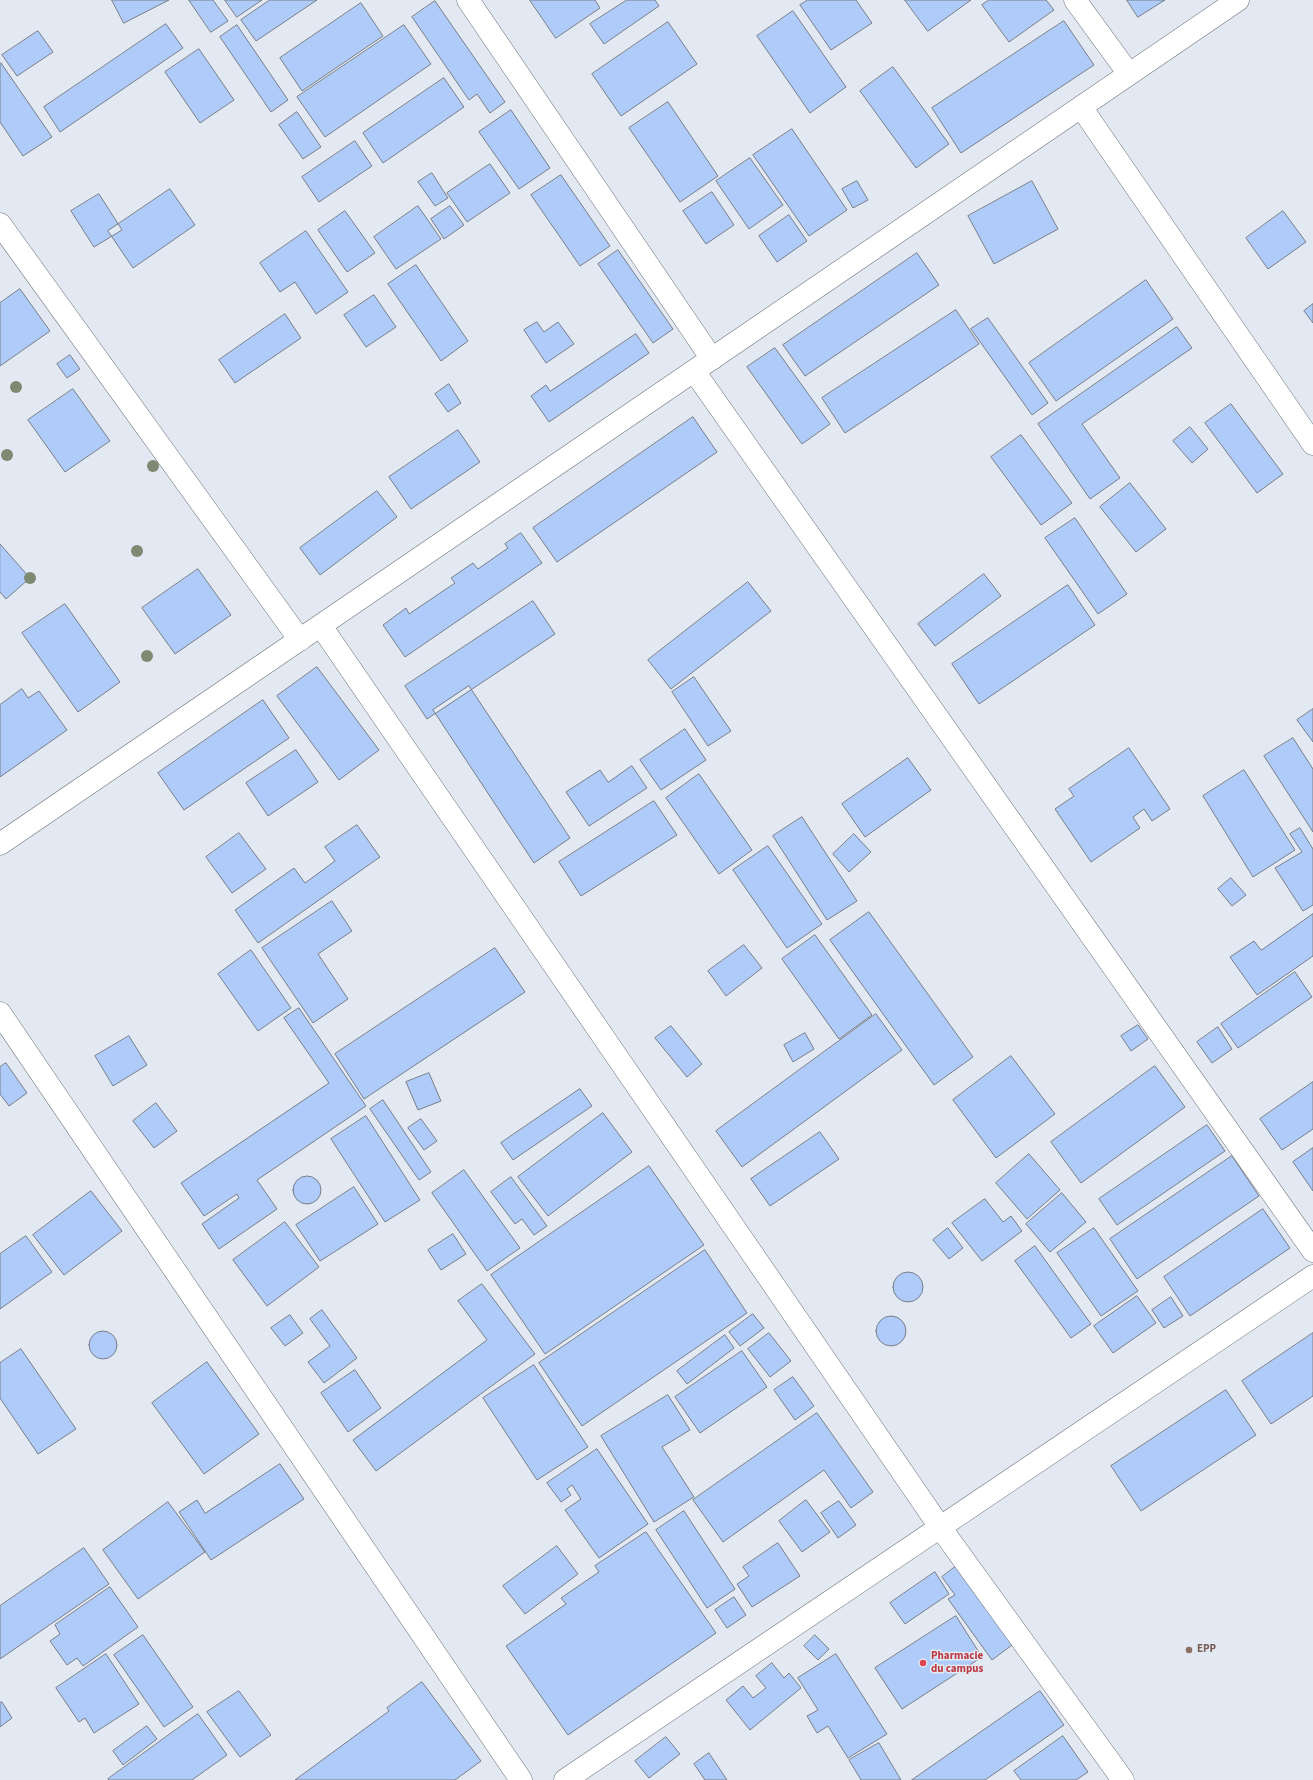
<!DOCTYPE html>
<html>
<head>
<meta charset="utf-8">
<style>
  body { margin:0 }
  canvas { display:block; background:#e3e9f3 }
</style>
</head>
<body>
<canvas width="1313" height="1780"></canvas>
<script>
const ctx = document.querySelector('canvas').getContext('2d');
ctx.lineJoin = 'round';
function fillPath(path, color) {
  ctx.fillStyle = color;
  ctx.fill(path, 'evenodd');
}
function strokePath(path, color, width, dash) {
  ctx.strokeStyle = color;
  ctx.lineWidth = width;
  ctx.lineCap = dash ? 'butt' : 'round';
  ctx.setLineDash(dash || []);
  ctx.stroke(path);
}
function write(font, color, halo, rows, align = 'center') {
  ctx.font = font + ' "Source Sans 3",sans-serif';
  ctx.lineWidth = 3;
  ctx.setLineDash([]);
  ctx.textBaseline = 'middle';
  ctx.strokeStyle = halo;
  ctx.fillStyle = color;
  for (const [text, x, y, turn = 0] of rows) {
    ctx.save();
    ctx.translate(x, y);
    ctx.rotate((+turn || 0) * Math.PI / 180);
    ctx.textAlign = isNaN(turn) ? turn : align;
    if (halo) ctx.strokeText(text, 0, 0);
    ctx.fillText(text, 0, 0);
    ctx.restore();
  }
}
const building = new Path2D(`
  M 112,0 L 169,0 L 124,23 Z
  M 189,0 L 213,0 L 228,21 L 211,32 Z
  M 225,0 L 262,0 L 237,17 Z
  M 270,0 L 317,0 L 256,41 L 241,20 Z
  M 530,0 L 595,0 L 600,8 L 556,38 Z
  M 627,0 L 655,0 L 659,6 L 604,44 L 590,24 Z
  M 808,0 L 856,0 L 872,23 L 831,50 L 800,5 Z
  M 905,0 L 971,0 L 928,31 Z
  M 989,0 L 1046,0 L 1054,10 L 1009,42 L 982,5 Z
  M 1127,0 L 1165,0 L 1138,17 Z
  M 435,1 L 505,102 L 490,113 L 477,94 L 469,100 L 412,17 Z
  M 361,3 L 383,36 L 302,91 L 280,58 Z
  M 793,11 L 846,87 L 810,113 L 757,36 Z
  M 1064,21 L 1094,65 L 961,153 L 932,108 Z
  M 668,22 L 697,64 L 621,116 L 592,74 Z
  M 166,24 L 183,48 L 60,132 L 44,107 Z
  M 237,25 L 288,100 L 271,112 L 220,37 Z
  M 404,25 L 431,64 L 325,137 L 297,97 Z
  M 38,31 L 53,52 L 17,76 L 2,55 Z
  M 199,49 L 234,100 L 200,123 L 165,72 Z
  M 1,63 L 52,137 L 23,156 L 0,122 L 0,64 Z
  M 893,67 L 949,144 L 916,168 L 860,91 Z
  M 444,78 L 464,107 L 383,163 L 363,133 Z
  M 668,102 L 718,176 L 680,202 L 629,128 Z
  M 511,110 L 550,168 L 519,189 L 479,132 Z
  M 297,112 L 321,147 L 303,159 L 279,125 Z
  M 792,129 L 847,210 L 809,236 L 753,155 Z
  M 355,141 L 372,166 L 319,202 L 302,177 Z
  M 750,158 L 783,205 L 749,229 L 716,181 Z
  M 490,164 L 510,193 L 467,222 L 447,193 Z
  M 432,173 L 448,198 L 435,206 L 418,182 Z
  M 561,175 L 610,246 L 580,266 L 531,195 Z
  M 857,181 L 868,200 L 853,208 L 842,189 Z
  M 1032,181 L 1058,229 L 994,264 L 968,216 Z
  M 170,189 L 195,225 L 133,268 L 108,231 Z
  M 712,192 L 734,225 L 706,244 L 683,211 Z
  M 99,194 L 122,230 L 94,247 L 71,211 Z
  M 418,206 L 441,239 L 396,269 L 374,237 Z
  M 450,206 L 464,225 L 444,239 L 431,219 Z
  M 345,211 L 375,253 L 347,272 L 318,230 Z
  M 1283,211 L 1306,242 L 1268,269 L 1246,238 Z
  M 789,215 L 807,241 L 777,262 L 759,236 Z
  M 306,231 L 348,292 L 316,314 L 295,282 L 280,292 L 260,263 Z
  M 618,250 L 673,329 L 653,343 L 598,264 Z
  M 917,253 L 939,285 L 805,376 L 783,345 Z
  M 416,265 L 468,341 L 441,361 L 388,284 Z
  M 1146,280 L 1173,319 L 1056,401 L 1029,363 Z
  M 20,289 L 50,331 L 0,366 L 0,303 Z
  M 374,295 L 396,327 L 366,347 L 344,315 Z
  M 1313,304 L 1313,323 L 1304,311 Z
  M 956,310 L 979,344 L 845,433 L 822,398 Z
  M 285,314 L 301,338 L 235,383 L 219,360 Z
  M 988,318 L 1048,403 L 1032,415 L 971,329 Z
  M 537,322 L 544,332 L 558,322 L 574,344 L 546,363 L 524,330 Z
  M 1177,327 L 1192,348 L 1082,424 L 1120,478 L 1090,499 L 1038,424 Z
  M 636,334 L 649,353 L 549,422 L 531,396 L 546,385 L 550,391 Z
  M 775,348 L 830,424 L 802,444 L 747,367 Z
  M 70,355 L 80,369 L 67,378 L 57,364 Z
  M 449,384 L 461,403 L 448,412 L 435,394 Z
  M 73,389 L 110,441 L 65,472 L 28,420 Z
  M 1231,404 L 1283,474 L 1257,493 L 1205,423 Z
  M 693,417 L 717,452 L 557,562 L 533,528 Z
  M 1190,427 L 1208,449 L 1192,463 L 1173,441 Z
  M 458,430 L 480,462 L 411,509 L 389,477 Z
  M 1021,435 L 1072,503 L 1041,525 L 991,457 Z
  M 1130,483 L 1166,529 L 1136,552 L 1100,507 Z
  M 377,491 L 397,517 L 320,575 L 300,548 Z
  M 1075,518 L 1127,594 L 1098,614 L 1045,538 Z
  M 521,533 L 542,563 L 405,657 L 383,625 L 406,608 L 409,614 L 455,583 L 451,578 L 473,563 L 478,569 L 508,548 L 505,544 Z
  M 0,544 L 30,578 L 6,599 L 0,592 Z
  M 198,569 L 231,615 L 175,654 L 142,608 Z
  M 984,574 L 1001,596 L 935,646 L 918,624 Z
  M 748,582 L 771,611 L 671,689 L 648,660 Z
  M 1068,585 L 1095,625 L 979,704 L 952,664 Z
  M 533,601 L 555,634 L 427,719 L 405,686 Z
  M 65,604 L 120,682 L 78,712 L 22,633 Z
  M 317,667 L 379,750 L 339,780 L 277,696 Z
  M 694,677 L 731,731 L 708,746 L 672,692 Z
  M 469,686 L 570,838 L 534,863 L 433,710 Z
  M 22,689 L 28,698 L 39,691 L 67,730 L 0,777 L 0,705 Z
  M 263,700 L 289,738 L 184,810 L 158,773 Z
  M 1313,709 L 1313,742 L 1297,720 Z
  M 685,729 L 706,760 L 661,790 L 640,760 Z
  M 1293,738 L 1313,769 L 1313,832 L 1264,756 Z
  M 1129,748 L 1170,809 L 1152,821 L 1144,809 L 1133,817 L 1140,828 L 1091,862 L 1055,809 L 1074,796 L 1069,789 Z
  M 296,750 L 318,782 L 268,816 L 246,783 Z
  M 908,758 L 931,790 L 865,837 L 842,804 Z
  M 632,766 L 647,788 L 589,826 L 566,792 L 600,770 L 608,782 Z
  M 1244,770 L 1295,850 L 1253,877 L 1203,796 Z
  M 699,774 L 752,850 L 719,874 L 666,798 Z
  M 654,801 L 677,835 L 581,896 L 559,862 Z
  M 802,817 L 857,901 L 827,920 L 773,836 Z
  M 357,825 L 380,857 L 258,943 L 235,910 L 294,868 L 305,883 L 335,861 L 325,847 Z
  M 1300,828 L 1313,849 L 1313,905 L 1303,911 L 1275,868 L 1302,852 L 1290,834 Z
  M 239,833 L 266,869 L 232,893 L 206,857 Z
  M 854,834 L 871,852 L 849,872 L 833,854 Z
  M 768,846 L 822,924 L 787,948 L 733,870 Z
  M 1231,878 L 1246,895 L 1232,906 L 1218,889 Z
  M 332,901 L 352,931 L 318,954 L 348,999 L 313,1023 L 262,948 Z
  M 869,912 L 973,1057 L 934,1085 L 830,940 Z
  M 1313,914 L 1313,956 L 1257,995 L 1230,957 L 1254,941 L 1261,950 Z
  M 815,935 L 872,1015 L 839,1039 L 782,959 Z
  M 744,945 L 762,968 L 726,996 L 708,971 Z
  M 495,948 L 525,992 L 364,1099 L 335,1054 Z
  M 251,950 L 291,1008 L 258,1031 L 218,974 Z
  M 1295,972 L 1312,997 L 1238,1048 L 1221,1024 Z
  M 299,1008 L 366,1106 L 257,1180 L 277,1209 L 219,1249 L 202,1224 L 239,1198 L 237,1194 L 204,1216 L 181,1183 L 329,1083 L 284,1018 Z
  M 876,1014 L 902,1050 L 742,1167 L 716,1131 Z
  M 1138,1025 L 1148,1039 L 1131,1051 L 1121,1036 Z
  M 671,1026 L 702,1064 L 687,1077 L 655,1038 Z
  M 1218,1027 L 1232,1049 L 1212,1063 L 1197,1042 Z
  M 805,1033 L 814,1049 L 793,1062 L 784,1045 Z
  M 129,1036 L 147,1065 L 113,1086 L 95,1056 Z
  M 1011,1056 L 1055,1114 L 996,1158 L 953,1100 Z
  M 6,1063 L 27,1093 L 9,1106 L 0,1094 L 0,1067 Z
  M 1155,1066 L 1185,1107 L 1081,1183 L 1051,1142 Z
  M 429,1073 L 441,1101 L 418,1110 L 406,1082 Z
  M 1313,1082 L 1313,1129 L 1282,1150 L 1260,1119 Z
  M 580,1089 L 592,1106 L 513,1160 L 501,1143 Z
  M 383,1100 L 431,1172 L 419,1180 L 370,1109 Z
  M 156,1103 L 177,1131 L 154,1148 L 133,1121 Z
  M 603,1113 L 632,1152 L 548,1216 L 518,1177 Z
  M 366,1116 L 420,1200 L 385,1222 L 331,1139 Z
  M 421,1119 L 437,1141 L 424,1150 L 408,1128 Z
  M 1207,1125 L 1225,1151 L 1117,1225 L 1099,1199 Z
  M 820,1132 L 839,1159 L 770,1206 L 751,1179 Z
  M 1313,1148 L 1313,1191 L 1293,1162 Z
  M 1029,1154 L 1060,1190 L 1027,1219 L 996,1183 Z
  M 1232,1156 L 1259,1196 L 1137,1279 L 1110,1239 Z
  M 649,1166 L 704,1245 L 545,1354 L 491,1275 Z
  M 464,1170 L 520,1248 L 487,1271 L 432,1193 Z
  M293 1190a14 14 0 1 1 28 0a14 14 0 1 1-28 0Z
  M 511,1177 L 547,1226 L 534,1235 L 522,1219 L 515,1224 L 491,1192 Z
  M 354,1187 L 378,1224 L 320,1261 L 296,1225 Z
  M 91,1191 L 122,1231 L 64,1275 L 33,1235 Z
  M 1062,1193 L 1086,1222 L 1050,1252 L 1026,1224 Z
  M 985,1199 L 1003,1222 L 1011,1216 L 1022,1231 L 982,1261 L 952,1223 Z
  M 1263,1209 L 1290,1248 L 1190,1316 L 1164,1277 Z
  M 285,1222 L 319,1267 L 267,1306 L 233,1260 Z
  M 948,1228 L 963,1248 L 949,1259 L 933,1240 Z
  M 1094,1228 L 1138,1291 L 1101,1316 L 1057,1253 Z
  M 453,1234 L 466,1254 L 441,1270 L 428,1250 Z
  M 26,1236 L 52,1272 L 0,1309 L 0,1254 Z
  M 1035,1246 L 1091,1324 L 1071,1338 L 1015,1261 Z
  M 705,1250 L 747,1313 L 582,1426 L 539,1363 Z
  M893 1287a15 15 0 1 1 30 0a15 15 0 1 1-30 0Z
  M 482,1284 L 535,1354 L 376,1471 L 353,1440 L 487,1340 L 458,1301 Z
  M 1137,1296 L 1156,1323 L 1113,1353 L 1094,1326 Z
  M 1171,1297 L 1183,1316 L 1164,1328 L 1152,1310 Z
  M 322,1310 L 357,1358 L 324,1383 L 308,1362 L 330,1346 L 310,1319 Z
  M 753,1314 L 764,1328 L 740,1346 L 729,1332 Z
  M 290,1315 L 303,1333 L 285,1346 L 271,1328 Z
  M876 1331a15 15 0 1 1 30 0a15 15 0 1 1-30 0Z
  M89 1345a14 14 0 1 1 28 0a14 14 0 1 1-28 0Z
  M 769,1333 L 791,1361 L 770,1377 L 748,1349 Z
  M 1313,1333 L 1313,1396 L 1271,1424 L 1242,1381 Z
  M 725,1335 L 734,1348 L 687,1384 L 677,1371 Z
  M 21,1349 L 76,1429 L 38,1454 L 0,1398 L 0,1363 Z
  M 742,1351 L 767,1387 L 700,1433 L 675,1397 Z
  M 207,1362 L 259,1434 L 204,1474 L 152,1403 Z
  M 534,1365 L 588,1447 L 537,1480 L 483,1398 Z
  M 355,1370 L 381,1408 L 348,1432 L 321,1393 Z
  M 793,1377 L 814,1406 L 795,1420 L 774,1390 Z
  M 1226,1390 L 1256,1435 L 1141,1511 L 1111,1466 Z
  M 668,1395 L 690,1430 L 662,1447 L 694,1497 L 654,1522 L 601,1436 Z
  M 817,1413 L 873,1492 L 851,1508 L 824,1470 L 723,1542 L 693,1500 Z
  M 597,1449 L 648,1524 L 599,1558 L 565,1510 L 581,1499 L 572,1485 L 567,1489 L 571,1495 L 561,1502 L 547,1483 Z
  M 280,1464 L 304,1499 L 211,1560 L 179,1512 L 197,1500 L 205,1513 Z
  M 806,1500 L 830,1532 L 802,1552 L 779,1521 Z
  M 839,1501 L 856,1525 L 838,1538 L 821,1513 Z
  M 168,1502 L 205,1552 L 138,1599 L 103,1550 Z
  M 684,1511 L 735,1589 L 707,1608 L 656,1530 Z
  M 646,1532 L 716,1633 L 568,1735 L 506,1646 L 566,1604 L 561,1598 L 599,1572 L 595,1566 Z
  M 778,1543 L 800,1576 L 752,1607 L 737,1584 L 749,1576 L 743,1567 Z
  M 557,1546 L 578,1574 L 525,1614 L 503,1586 Z
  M 84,1548 L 109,1584 L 0,1659 L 0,1606 Z
  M 959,1564 L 1016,1642 L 992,1660 L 948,1599 L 955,1595 L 942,1577 Z
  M 935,1572 L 949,1594 L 905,1624 L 890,1603 Z
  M 110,1587 L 138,1627 L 83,1666 L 77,1658 L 67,1665 L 50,1641 L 60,1634 L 55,1625 Z
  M 734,1597 L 746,1615 L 727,1628 L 715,1610 Z
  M 956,1616 L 982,1657 L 902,1709 L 875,1668 Z
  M 143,1635 L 193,1707 L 164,1727 L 114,1655 Z
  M 815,1635 L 829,1649 L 818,1660 L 804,1646 Z
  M 106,1654 L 139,1704 L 94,1733 L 85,1718 L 79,1722 L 56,1688 Z
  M 836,1654 L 887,1734 L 848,1758 L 828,1726 L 817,1733 L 807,1716 L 818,1710 L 798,1678 Z
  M 772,1663 L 784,1678 L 789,1673 L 801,1688 L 750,1730 L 726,1700 L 743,1686 L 753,1698 L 766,1688 L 756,1676 Z
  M 422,1682 L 481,1761 L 455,1780 L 295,1780 L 389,1711 L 387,1708 Z
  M 239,1691 L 271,1735 L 240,1757 L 207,1712 Z
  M 1040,1691 L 1064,1725 L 985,1780 L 912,1780 Z
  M 2,1702 L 12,1718 L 0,1727 L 0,1703 Z
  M 198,1714 L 227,1755 L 192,1780 L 109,1780 L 108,1779 Z
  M 147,1726 L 157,1739 L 123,1765 L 113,1751 Z
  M 1063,1736 L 1088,1772 L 1076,1780 L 1021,1780 L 1014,1771 Z
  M 666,1737 L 680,1754 L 649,1778 L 635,1761 Z
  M 879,1743 L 901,1780 L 861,1780 L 849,1760 Z
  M 709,1753 L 727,1780 L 705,1780 L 694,1764 Z`);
fillPath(building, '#aecbfa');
strokePath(building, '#797e87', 1);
const minor = new Path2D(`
  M 468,0 L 712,359
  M 1075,0 L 1129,74
  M 1081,107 L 1313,444
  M 0,224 L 300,640
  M 694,371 L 1313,1251
  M 321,626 L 940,1527 L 1123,1780
  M 0,844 L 1238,0
  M 0,1013 L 521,1780`);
const tertiary = new Path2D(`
  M 565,1780 L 1313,1276`);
strokePath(minor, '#6c717a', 23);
strokePath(tertiary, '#6c717a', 23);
strokePath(minor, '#fff', 22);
strokePath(tertiary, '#fff', 22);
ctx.fillStyle = '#7e8972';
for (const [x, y] of [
  [16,387],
  [7,455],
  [153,466],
  [137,551],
  [30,578],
  [147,656]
]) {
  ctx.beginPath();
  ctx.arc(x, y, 6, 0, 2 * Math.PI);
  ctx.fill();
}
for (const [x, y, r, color] of [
  [1189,1650,4,"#8d6e63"],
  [923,1663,4,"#e0444e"]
]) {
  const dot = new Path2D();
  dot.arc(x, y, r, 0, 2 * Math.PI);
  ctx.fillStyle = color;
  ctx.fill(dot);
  strokePath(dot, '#e3e9f3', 1.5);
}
write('bold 11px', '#785e54', '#e3e9f3', [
  ["EPP",1197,1650]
], 'left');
write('bold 11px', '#be3a42', '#e3e9f3', [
  ["Pharmacie",931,1657],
  ["du campus",931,1670]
], 'left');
</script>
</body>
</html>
